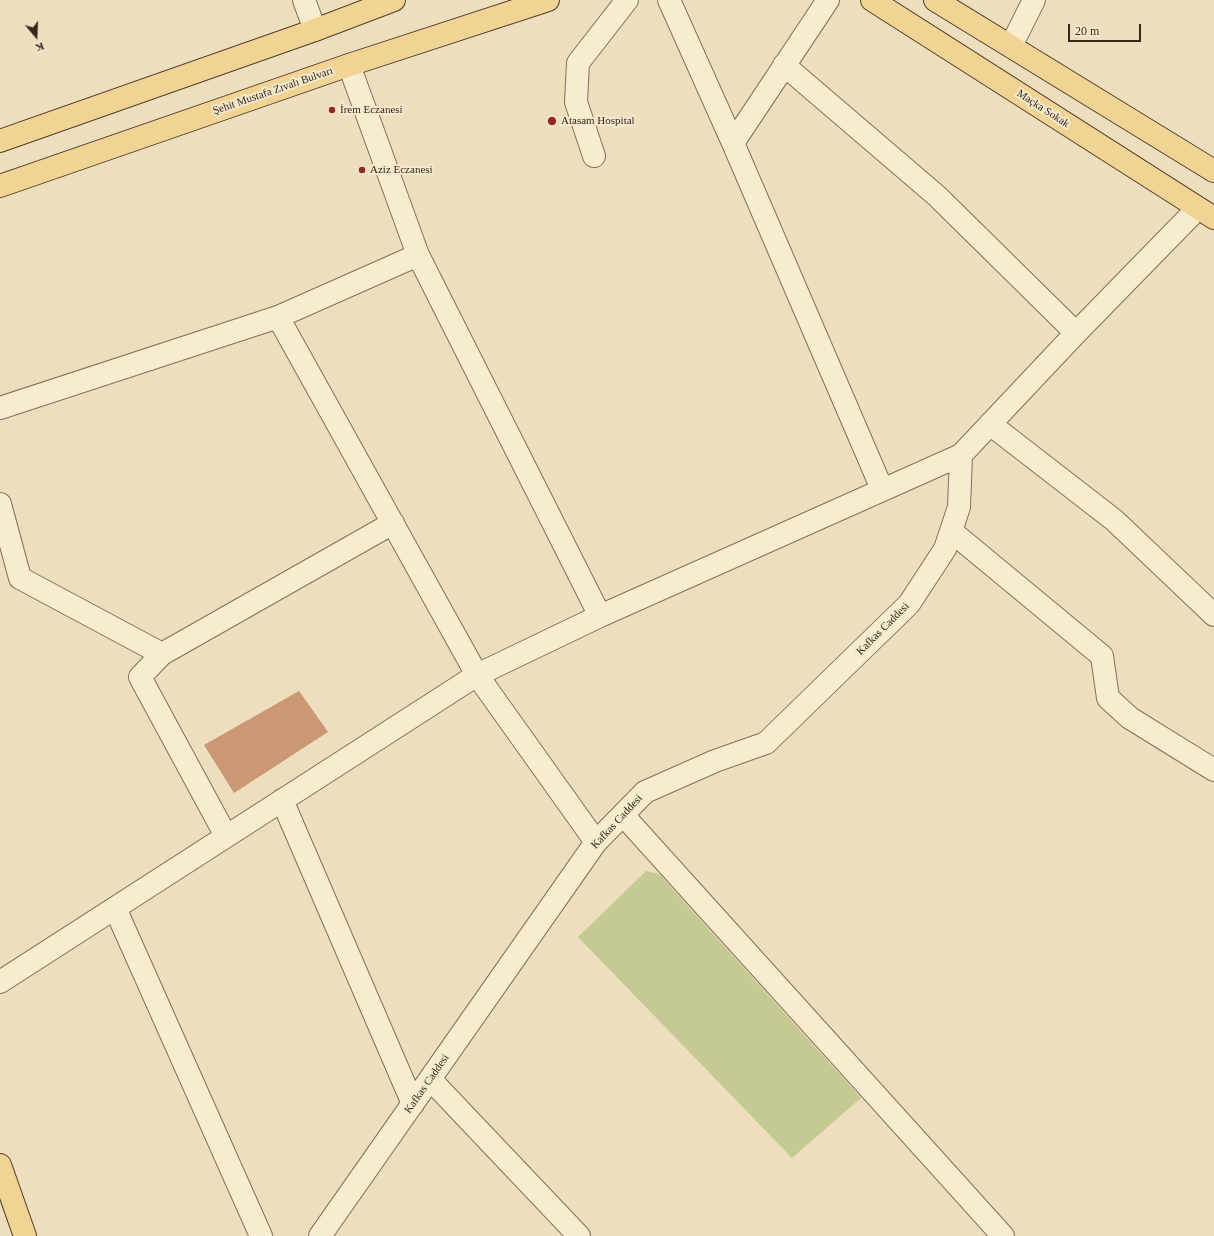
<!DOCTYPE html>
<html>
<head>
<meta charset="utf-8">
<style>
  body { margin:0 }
  #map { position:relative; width:1214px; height:1236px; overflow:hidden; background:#eddebe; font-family:"Times New Roman",serif }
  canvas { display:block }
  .north { position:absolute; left:16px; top:16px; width:40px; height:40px; -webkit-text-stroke:3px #f5e9cd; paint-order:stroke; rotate:161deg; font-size:11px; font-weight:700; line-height:16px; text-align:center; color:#34271b }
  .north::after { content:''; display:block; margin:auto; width:14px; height:18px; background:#34271b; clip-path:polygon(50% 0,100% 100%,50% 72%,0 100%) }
  .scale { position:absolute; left:1068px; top:24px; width:73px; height:18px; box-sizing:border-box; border:2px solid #34271b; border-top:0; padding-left:5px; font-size:12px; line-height:14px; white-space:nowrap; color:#34271b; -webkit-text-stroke:3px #f5e9cd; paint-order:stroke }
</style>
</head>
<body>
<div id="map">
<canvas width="1214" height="1236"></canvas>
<div class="north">K</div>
<div class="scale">20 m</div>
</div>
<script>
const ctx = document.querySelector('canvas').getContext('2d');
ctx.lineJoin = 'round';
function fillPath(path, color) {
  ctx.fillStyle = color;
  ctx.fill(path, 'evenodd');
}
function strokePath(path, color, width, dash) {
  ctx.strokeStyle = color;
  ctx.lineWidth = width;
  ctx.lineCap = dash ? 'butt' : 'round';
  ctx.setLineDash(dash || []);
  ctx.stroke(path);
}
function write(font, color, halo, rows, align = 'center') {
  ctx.font = font + ' "Times New Roman",serif';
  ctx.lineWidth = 4;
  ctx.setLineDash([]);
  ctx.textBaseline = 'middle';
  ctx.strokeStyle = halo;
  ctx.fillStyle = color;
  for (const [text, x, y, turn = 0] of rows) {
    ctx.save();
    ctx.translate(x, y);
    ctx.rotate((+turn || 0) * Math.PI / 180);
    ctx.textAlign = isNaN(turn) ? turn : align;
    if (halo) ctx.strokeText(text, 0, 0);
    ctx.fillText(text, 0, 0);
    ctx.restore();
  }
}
fillPath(new Path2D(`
  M 646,871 L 659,874 L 861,1098 L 792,1158 L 578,937 Z`), '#c5ca92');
fillPath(new Path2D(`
  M 299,691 L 328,732 L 234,793 L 204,745 Z`), '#cb9774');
const minor = new Path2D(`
  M 304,0 L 315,30
  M 669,0 L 733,143 L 882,489
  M 1011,46 L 1034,0
  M 349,65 L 418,255 L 600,616
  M 784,65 L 937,196 L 1076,333
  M 733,143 L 828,0
  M 594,156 L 576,102 L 578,63 L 627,0
  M 278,317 L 477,675 L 596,842
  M 0,408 L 278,317 L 418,255
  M 990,424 L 1114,520 L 1214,615
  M 0,504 L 20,578 L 162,654
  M 951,531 L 1102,656 L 1108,698 L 1130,718 L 1214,770
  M 282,800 L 413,1104
  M 623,815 L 1003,1236
  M 226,836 L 140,677 L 162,654 L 393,523
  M 115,908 L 261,1236
  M 0,982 L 477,675 L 600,616 L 961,455 L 1076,333 L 1198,208
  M 430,1079 L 579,1236
  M 320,1236 L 596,842 L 645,792 L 715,761 L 766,743 L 909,604 L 945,549 L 959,507 L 961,455`);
const major = new Path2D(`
  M 872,0 L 1214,218
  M 935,0 L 1214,171
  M 0,141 L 315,30 L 394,0
  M 0,186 L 349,65 L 548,0
  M 0,1165 L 25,1236`);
strokePath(minor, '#856f57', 24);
strokePath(major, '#523d2c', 24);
strokePath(minor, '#f8ecd0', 22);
strokePath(major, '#f1d394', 22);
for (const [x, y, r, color] of [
  [332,110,4,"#93282a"],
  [552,121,5,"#93282a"],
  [362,170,4,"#93282a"]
]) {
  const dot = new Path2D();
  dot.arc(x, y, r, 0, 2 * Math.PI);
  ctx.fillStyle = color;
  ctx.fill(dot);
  strokePath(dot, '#f5e9cd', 1.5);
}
write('11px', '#34271b', '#f5e9cd', [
  ["Şehit Mustafa Zıvalı Bulvarı",273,91,-19],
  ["Maçka Sokak",1043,109,33],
  ["Kafkas Caddesi",883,629,-45],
  ["Kafkas Caddesi",617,822,-47],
  ["Kafkas Caddesi",427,1084,-55]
]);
write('11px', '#34271b', '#f5e9cd', [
  ["İrem Eczanesi",340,110],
  ["Atasam Hospital",561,121],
  ["Aziz Eczanesi",370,170]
], 'left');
</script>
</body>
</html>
